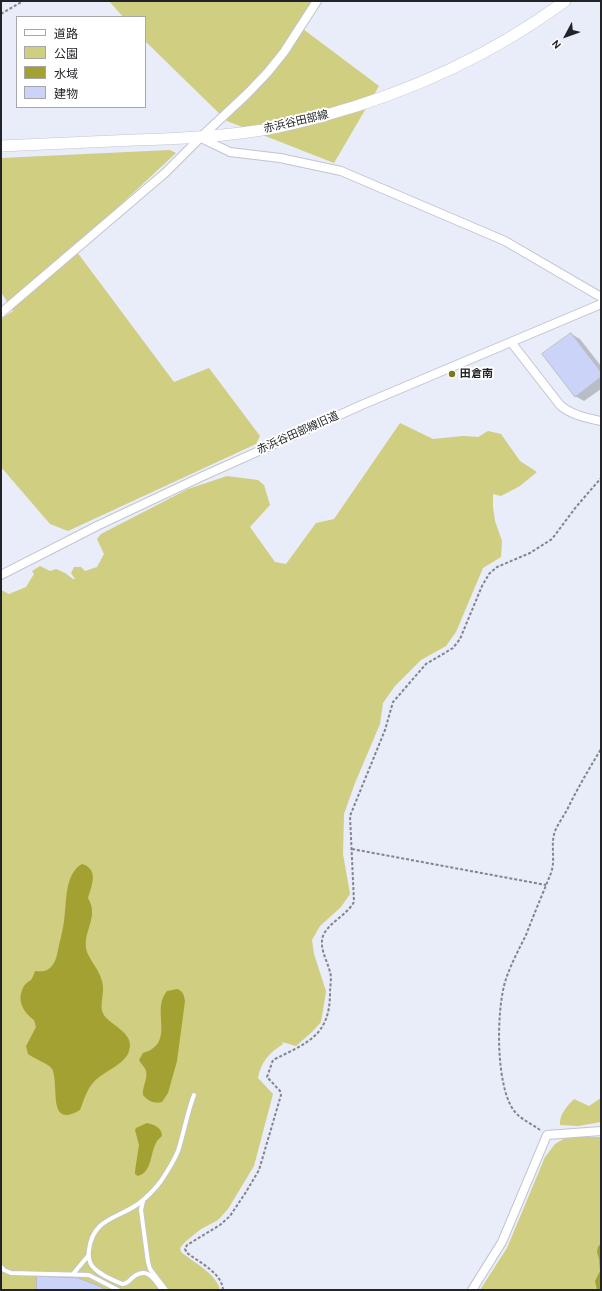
<!DOCTYPE html>
<html>
<head>
<meta charset="utf-8">
<style>
  body { margin:0 }
  #map { position:relative; width:602px; height:1291px; overflow:hidden; background:#e9ecf9; font-family:Karla,"Noto Sans JP",sans-serif }
  canvas { display:block }
  .frame { position:absolute; inset:0; border:2px solid #222328; pointer-events:none }
  .legend { position:absolute; left:16px; top:16px; width:130px; height:92px; box-sizing:border-box; background:#fff; border:1px solid #a7a7a9; margin:0; padding:5px 7px; list-style:none; font-size:12px; color:#222328 }
  .legend li { display:flex; align-items:center; gap:8px; height:20px }
  .legend b { width:20px; border:1px solid #a7a7a9 }
  .north { position:absolute; left:546px; top:16px; width:40px; height:40px; -webkit-text-stroke:3px #fff; paint-order:stroke; rotate:229deg; font-size:11px; font-weight:700; line-height:16px; text-align:center; color:#222328 }
  .north::after { content:''; display:block; margin:auto; width:14px; height:18px; background:#222328; clip-path:polygon(50% 0,100% 100%,50% 72%,0 100%) }
</style>
</head>
<body>
<div id="map">
<canvas width="602" height="1291"></canvas>
<div class="frame"></div>
<ul class="legend">
<li><b style="height:5px;background:#fff"></b>道路</li>
<li><b style="height:11px;background:#cfce81"></b>公園</li>
<li><b style="height:11px;background:#a4a133"></b>水域</li>
<li><b style="height:11px;background:#ccd3f8"></b>建物</li>
</ul>
<div class="north">N</div>
</div>
<script>
const ctx = document.querySelector('canvas').getContext('2d');
ctx.lineJoin = 'round';
function fillPath(path, color) {
  ctx.fillStyle = color;
  ctx.fill(path, 'evenodd');
}
function strokePath(path, color, width, dash) {
  ctx.strokeStyle = color;
  ctx.lineWidth = width;
  ctx.lineCap = dash ? 'butt' : 'round';
  ctx.setLineDash(dash || []);
  ctx.stroke(path);
}
function write(font, color, halo, rows, align = 'center') {
  ctx.font = font + ' Karla,"Noto Sans JP",sans-serif';
  ctx.lineWidth = 4;
  ctx.setLineDash([]);
  ctx.textBaseline = 'middle';
  ctx.strokeStyle = halo;
  ctx.fillStyle = color;
  for (const [text, x, y, turn = 0] of rows) {
    ctx.save();
    ctx.translate(x, y);
    ctx.rotate((+turn || 0) * Math.PI / 180);
    ctx.textAlign = isNaN(turn) ? turn : align;
    if (halo) ctx.strokeText(text, 0, 0);
    ctx.fillText(text, 0, 0);
    ctx.restore();
  }
}
fillPath(new Path2D(`
  M 109,1 L 314,1 L 299,26 L 379,86 L 334,163 L 227,121 L 145,41 L 145,17 L 123,17 Z
  M 170,150 L 176,153 L 74,248 L 174,382 L 209,368 L 260,436 L 256,444 L 68,531 L 50,524 L 1,467 L 1,319 L 13,311 L 1,292 L 1,158 Z
  M 400,423 L 433,439 L 463,436 L 478,437 L 488,431 L 501,434 L 520,461 L 537,472 L 520,486 L 501,496 L 493,494 L 493,507 L 495,521 L 502,541 L 501,557 L 483,568 L 456,632 L 446,646 L 421,660 L 395,686 L 383,703 L 380,724 L 355,783 L 344,814 L 343,854 L 350,894 L 341,907 L 320,926 L 312,940 L 314,954 L 326,991 L 325,998 L 321,1022 L 312,1032 L 296,1046 L 282,1042 L 283,1044 C 269,1053 261,1062 258,1078 L 273,1094 L 254,1166 L 228,1209 L 218,1220 L 201,1229 L 185,1242 L 180,1248 L 181,1252 C 193,1262 217,1274 220,1290 L 1,1290 L 1,590 L 9,594 L 26,587 L 34,574 L 32,571 L 40,566 L 50,571 L 56,569 L 65,573 L 73,579 L 75,579 L 71,573 L 74,567 L 81,567 L 85,571 L 97,567 L 104,554 L 97,539 L 101,534 L 188,489 L 227,476 L 258,480 L 264,485 L 270,505 L 250,527 L 275,562 L 286,564 L 316,523 L 334,519 Z
  M 601,1098 L 601,1122 L 578,1126 L 560,1125 C 559,1115 567,1106 574,1099 L 589,1106 Z
  M 573,1137 L 601,1137 L 601,1290 L 480,1290 L 507,1248 L 545,1157 L 555,1144 L 565,1138 Z`), '#cfce81');
fillPath(new Path2D(`
  M 82,864 C 99,869 92,885 88,898 C 99,917 84,929 86,948 C 87,957 98,968 101,978 C 106,990 100,1000 102,1011 C 106,1025 136,1031 129,1051 C 125,1065 103,1071 93,1083 C 86,1091 84,1100 80,1110 C 46,1130 60,1084 52,1069 C 48,1063 34,1059 28,1054 L 26,1046 L 36,1027 L 34,1020 C 23,1012 16,1000 24,986 C 26,983 28,982 31,980 C 33,977 34,974 35,971 C 39,971 44,972 47,970 C 56,965 57,955 59,945 C 61,937 63,929 64,921 C 67,903 64,874 82,864 Z
  M 177,989 C 183,991 184,995 185,1001 L 177,1061 L 168,1093 L 162,1102 C 154,1104 148,1101 143,1095 C 142,1087 148,1079 146,1071 C 145,1067 141,1064 139,1060 L 143,1053 C 177,1043 150,1011 167,991 Z
  M 147,1123 C 154,1125 162,1127 162,1136 C 160,1138 157,1140 156,1143 C 150,1154 152,1172 138,1176 L 135,1174 L 135,1171 L 139,1145 L 135,1130 L 136,1128 Z
  M 601,1243 L 601,1290 L 597,1290 L 595,1281 L 600,1271 L 599,1259 L 597,1252 L 598,1247 Z`), '#a4a133');
fillPath(new Path2D(`
  M 571,334 L 580,339 L 601,366 L 601,389 L 584,401 L 575,396 Z`), '#0003');
const building = new Path2D(`
  M 571,333 L 601,372 L 601,377 L 575,397 L 542,354 Z
  M 37,1276 L 78,1278 L 99,1286 L 106,1290 L 37,1290 Z`);
fillPath(building, '#ccd3f8');
strokePath(building, '#babcc9', 1);
const lane = new Path2D(`
  M 143,1201 L 141,1210 L 148,1262 L 150,1269 L 166,1290
  M 1,1267 L 4,1270 L 11,1273 L 89,1275 L 118,1290
  M 73,1274 L 88,1256
  M 162,1290 C 154,1278 147,1266 132,1278 C 129,1281 127,1284 122,1284 C 113,1280 102,1276 95,1269 C 89,1264 88,1257 89,1250 C 93,1218 117,1219 138,1204 C 146,1198 155,1189 161,1181 C 167,1172 174,1161 178,1151 C 184,1133 187,1113 194,1095`);
const street = new Path2D(`
  M 201,138 L 230,152 L 280,158 L 341,171 L 505,241 L 601,297
  M 1,313 L 165,173 L 201,137 L 247,94 L 268,72 L 284,52 L 317,1
  M 511,342 L 560,405 C 571,415 587,418 601,421
  M 1,575 L 99,525 L 203,476 L 364,404 L 601,304
  M 472,1290 L 502,1242 L 547,1135 L 601,1131`);
const secondary = new Path2D(`
  M 1,146 C 45,144 90,142 134,140 C 174,139 215,137 255,131 C 278,128 301,122 323,116 C 410,92 492,55 565,1`);
strokePath(lane, '#c2c4d1', 5.5);
strokePath(street, '#c2c4d1', 10);
strokePath(secondary, '#c2c4d1', 12);
strokePath(new Path2D(`
  M 1,14 L 23,1
  M 352,849 L 546,885
  M 540,1130 C 532,1124 522,1120 515,1112 C 495,1088 496,1008 506,979 C 511,964 519,949 526,935 C 534,914 543,893 551,873 C 556,859 550,845 555,831 C 558,824 563,817 567,810 C 577,789 589,769 601,749
  M 223,1290 C 222,1273 199,1262 187,1253 L 185,1249 L 187,1245 L 220,1225 L 230,1216 L 246,1192 L 259,1170 L 281,1095 L 280,1091 L 267,1077 L 273,1060 C 307,1043 330,1036 330,993 C 330,986 332,978 330,972 C 327,960 319,948 323,936 C 328,923 347,915 354,902 L 350,816 L 385,730 L 393,702 L 426,664 L 453,648 L 460,639 L 482,586 L 489,574 L 497,567 L 530,553 L 552,539 L 576,507 L 601,478`), '#82848d', 2, [3, 2]);
strokePath(lane, '#fff', 4);
strokePath(street, '#fff', 8);
strokePath(secondary, '#fff', 11);
for (const [x, y, r, color] of [
  [452,374,4,"#7b791f"]
]) {
  const dot = new Path2D();
  dot.arc(x, y, r, 0, 2 * Math.PI);
  ctx.fillStyle = color;
  ctx.fill(dot);
  strokePath(dot, '#fff', 1.5);
}
write('11px', '#222328', '#fff', [
  ["赤浜谷田部線",296,122,-13],
  ["赤浜谷田部線旧道",298,433,-24]
]);
write('bold 11px', '#222328', '#fff', [
  ["田倉南",460,374]
], 'left');
</script>
</body>
</html>
